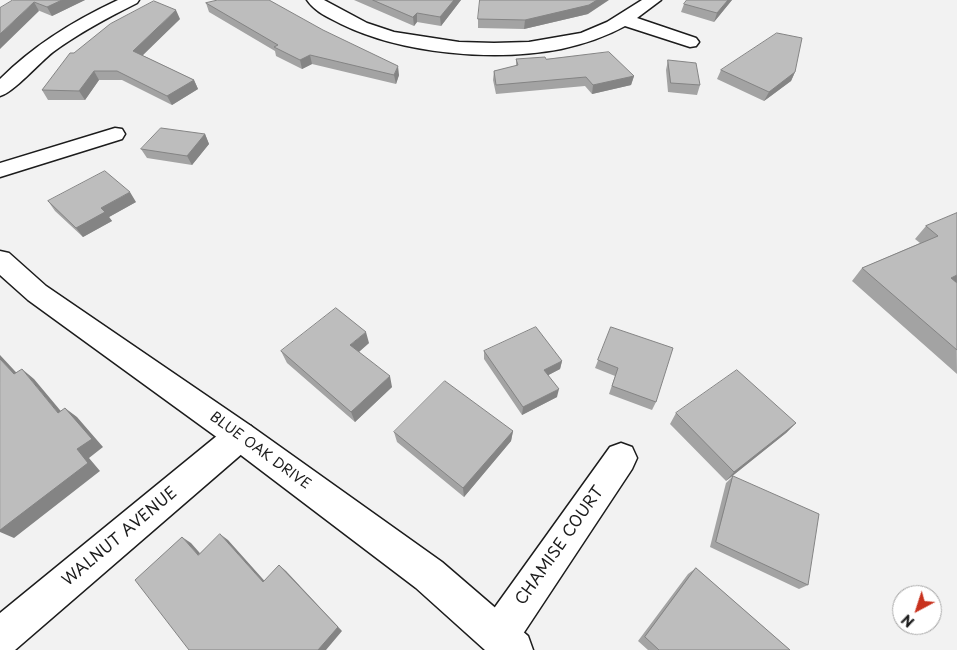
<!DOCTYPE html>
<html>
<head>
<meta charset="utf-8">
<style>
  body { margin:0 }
  #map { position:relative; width:957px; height:650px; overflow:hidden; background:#f2f2f2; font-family:"Playpen Sans",sans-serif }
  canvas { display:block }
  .north { position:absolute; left:892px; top:585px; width:50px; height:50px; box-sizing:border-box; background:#fff; border:1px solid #a4a4a4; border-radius:50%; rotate:220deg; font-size:14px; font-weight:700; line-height:20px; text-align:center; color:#1c1c1c }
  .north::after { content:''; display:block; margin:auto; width:18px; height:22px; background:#c8321e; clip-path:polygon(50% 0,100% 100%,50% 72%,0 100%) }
</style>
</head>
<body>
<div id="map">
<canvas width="957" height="650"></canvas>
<div class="north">N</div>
</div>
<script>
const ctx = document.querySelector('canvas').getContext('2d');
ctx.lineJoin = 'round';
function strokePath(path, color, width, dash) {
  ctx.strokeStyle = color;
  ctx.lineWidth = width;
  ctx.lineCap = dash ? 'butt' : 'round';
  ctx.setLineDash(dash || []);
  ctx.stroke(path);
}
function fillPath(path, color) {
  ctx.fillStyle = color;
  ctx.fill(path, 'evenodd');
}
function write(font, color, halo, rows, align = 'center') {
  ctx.font = font + ' "Playpen Sans",sans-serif';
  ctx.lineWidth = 4.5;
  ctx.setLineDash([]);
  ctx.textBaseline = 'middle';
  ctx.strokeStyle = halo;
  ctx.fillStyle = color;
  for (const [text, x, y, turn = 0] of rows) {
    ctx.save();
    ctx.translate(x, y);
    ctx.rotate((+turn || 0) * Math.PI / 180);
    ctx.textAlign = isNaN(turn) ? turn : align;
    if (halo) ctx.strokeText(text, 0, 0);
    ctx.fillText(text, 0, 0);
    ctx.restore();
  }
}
const minor = new Path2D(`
  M 307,0 L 324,0 L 367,23 L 394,32 L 459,42 L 494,43 L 529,42 L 581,33 L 607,22 L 642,0 L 661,0 L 637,18 L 696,38 L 699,42 L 696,46 L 690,47 L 625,26 C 605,37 584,44 561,49 C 494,62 402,54 341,24 C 328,17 315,12 307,0 Z
  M 115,128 L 122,129 L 125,134 L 122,139 L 0,177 L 0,163 Z
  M 240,422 L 251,426 L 256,436 L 251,446 L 15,650 L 0,650 L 0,613 L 229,426 Z
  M 621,443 L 632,447 L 637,458 L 632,469 L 513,649 L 485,649 L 480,635 L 485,621 L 610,447 Z`);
const tertiary = new Path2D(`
  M 118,0 L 139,0 L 137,3 C 107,18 79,33 53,52 C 40,62 13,93 0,96 L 0,79 C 34,45 75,20 118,0 Z
  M 0,251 L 9,253 L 46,286 L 251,426 L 442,562 L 528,636 L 533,650 L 485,650 L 416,588 L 229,446 L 28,300 L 0,275 Z`);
strokePath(minor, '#1c1c1c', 3);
strokePath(tertiary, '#1c1c1c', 3);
fillPath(minor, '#fff');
fillPath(tertiary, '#fff');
fillPath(new Path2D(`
  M 13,0 L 85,0 L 52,16 Z
  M 354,0 L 461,0 L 441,26 L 417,22 L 414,26 Z
  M 732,0 L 714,22 L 681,12 L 684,4 Z
  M 206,3 L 399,75 L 396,84 L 312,64 L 302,69 L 276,56 L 275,51 L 209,12 Z
  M 588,14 L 524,29 L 478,28 L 478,19 Z
  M 180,19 L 142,55 L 194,80 L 198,89 L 172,105 L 122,80 L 99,80 L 85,100 L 48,100 L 42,90 L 74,53 Z
  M 516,59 L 546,59 L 634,76 L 631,85 L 592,94 L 585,86 L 496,94 L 493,80 L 494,71 L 516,66 Z
  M 668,60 L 700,85 L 697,95 L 668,92 L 666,70 Z
  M 721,70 L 795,72 L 791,81 L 764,101 L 717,79 Z
  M 205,134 L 209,144 L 192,165 L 147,158 L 141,149 Z
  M 48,201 L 136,202 L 109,217 L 112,221 L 83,237 L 55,211 Z
  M 957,213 L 956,282 L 957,374 L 852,281 L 862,268 L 920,243 L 915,239 L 926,226 Z
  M 611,327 L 656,402 L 652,410 L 609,394 L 615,376 L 595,368 Z
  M 369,343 L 359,352 L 392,387 L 355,422 L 287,363 L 281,351 Z
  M 484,351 L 562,361 L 560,369 L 548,375 L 557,397 L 522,415 L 484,359 Z
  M 676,413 L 796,423 L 786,433 L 726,481 L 670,424 Z
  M 513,431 L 511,441 L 464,497 L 397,442 L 394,432 Z
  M 733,476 L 808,585 L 799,589 L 710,547 L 726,483 Z
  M 696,568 L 790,650 L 648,650 L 638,641 L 688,574 Z`), '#a3a3a3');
fillPath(new Path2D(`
  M 62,0 L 85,0 L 52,16 L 47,7 Z
  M 454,0 L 461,0 L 441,26 L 440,17 Z
  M 597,0 L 609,0 L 588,14 L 524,29 L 525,20 Z
  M 728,0 L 732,0 L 714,22 L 717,13 Z
  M 34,2 L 39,11 L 0,49 L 0,34 Z
  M 176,10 L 180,19 L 138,60 L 133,51 Z
  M 417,13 L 417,22 L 414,26 L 413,17 Z
  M 310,55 L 312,64 L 302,69 L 300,60 Z
  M 398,66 L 399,75 L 396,84 L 394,75 Z
  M 94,71 L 99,80 L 85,100 L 79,91 Z
  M 795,72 L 791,81 L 764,101 L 769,92 Z
  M 634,76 L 631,85 L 592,94 L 593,85 Z
  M 194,80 L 198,89 L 172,105 L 167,96 Z
  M 205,134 L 209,144 L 192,165 L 187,156 Z
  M 130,192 L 136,202 L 109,217 L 112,221 L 83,237 L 76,228 L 101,208 Z
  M 957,275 L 957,282 L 938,290 L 951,278 Z
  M 366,332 L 369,343 L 354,356 L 350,345 Z
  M 0,355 L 27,384 L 14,374 L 0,359 Z
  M 562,361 L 560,369 L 543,378 L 544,370 Z
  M 22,369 L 34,379 L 70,422 L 58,413 Z
  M 390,376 L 392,387 L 355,422 L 351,412 Z
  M 559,389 L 557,397 L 522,415 L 523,407 Z
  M 65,408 L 77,417 L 103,447 L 89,458 L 100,471 L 14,538 L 0,532 L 0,530 L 77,449 Z
  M 796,423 L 786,433 L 726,481 L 734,472 Z
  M 513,431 L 511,441 L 464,497 L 463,488 Z
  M 220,534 L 228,540 L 270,587 L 263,582 Z
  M 182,537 L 191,543 L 206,560 L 198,555 Z
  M 279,565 L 286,571 L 342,631 L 326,650 L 318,650 Z`), '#848484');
const building = new Path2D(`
  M 13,0 L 62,0 L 47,7 L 34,2 L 0,34 L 0,8 Z
  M 218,0 L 269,0 L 323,30 L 398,66 L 394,75 L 310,55 L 300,60 L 274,47 L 278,45 L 206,3 Z
  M 373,0 L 454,0 L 440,17 L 417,13 L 413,17 Z
  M 480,0 L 597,0 L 589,5 L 525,20 L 478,19 Z
  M 687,0 L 728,0 L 717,13 L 684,4 Z
  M 154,1 L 176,10 L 133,51 L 194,80 L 167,96 L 117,71 L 94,71 L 79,91 L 42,90 L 70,53 L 74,53 L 110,24 Z
  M 777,33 L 802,38 L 795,72 L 769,92 L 721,70 Z
  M 609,52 L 634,76 L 593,85 L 586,77 L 496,85 L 494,71 L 518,65 L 516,59 L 545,57 L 546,59 Z
  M 668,60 L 696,63 L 700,85 L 671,83 Z
  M 161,128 L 205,134 L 187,156 L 141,149 Z
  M 105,171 L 130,192 L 101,208 L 105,212 L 76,228 L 48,201 Z
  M 957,213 L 957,275 L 951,278 L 957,283 L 957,350 L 862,268 L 938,236 L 926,226 Z
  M 336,308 L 366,332 L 350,345 L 390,376 L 351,412 L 281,351 Z
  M 536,327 L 562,361 L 544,370 L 559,389 L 523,407 L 484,351 Z
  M 611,327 L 673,348 L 656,402 L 612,386 L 618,368 L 598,360 Z
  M 0,359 L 14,374 L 22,369 L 58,413 L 65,408 L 92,439 L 77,449 L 88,463 L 0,530 Z
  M 737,370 L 796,423 L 734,472 L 676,413 Z
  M 445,381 L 513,431 L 463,488 L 394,432 Z
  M 733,476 L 819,514 L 808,585 L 716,542 Z
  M 220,534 L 263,582 L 279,565 L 338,627 L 318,650 L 189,650 L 135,580 L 182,537 L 198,555 Z
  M 696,568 L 790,650 L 659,650 L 645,637 Z`);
fillPath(building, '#bdbdbd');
strokePath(building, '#848484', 1);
write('14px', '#1c1c1c', '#fff', [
  ["BLUE OAK DRIVE",260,451,36]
]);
write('16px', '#1c1c1c', '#fff', [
  ["WALNUT AVENUE",120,537,-40],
  ["CHAMISE COURT",560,546,-55]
]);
</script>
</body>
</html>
